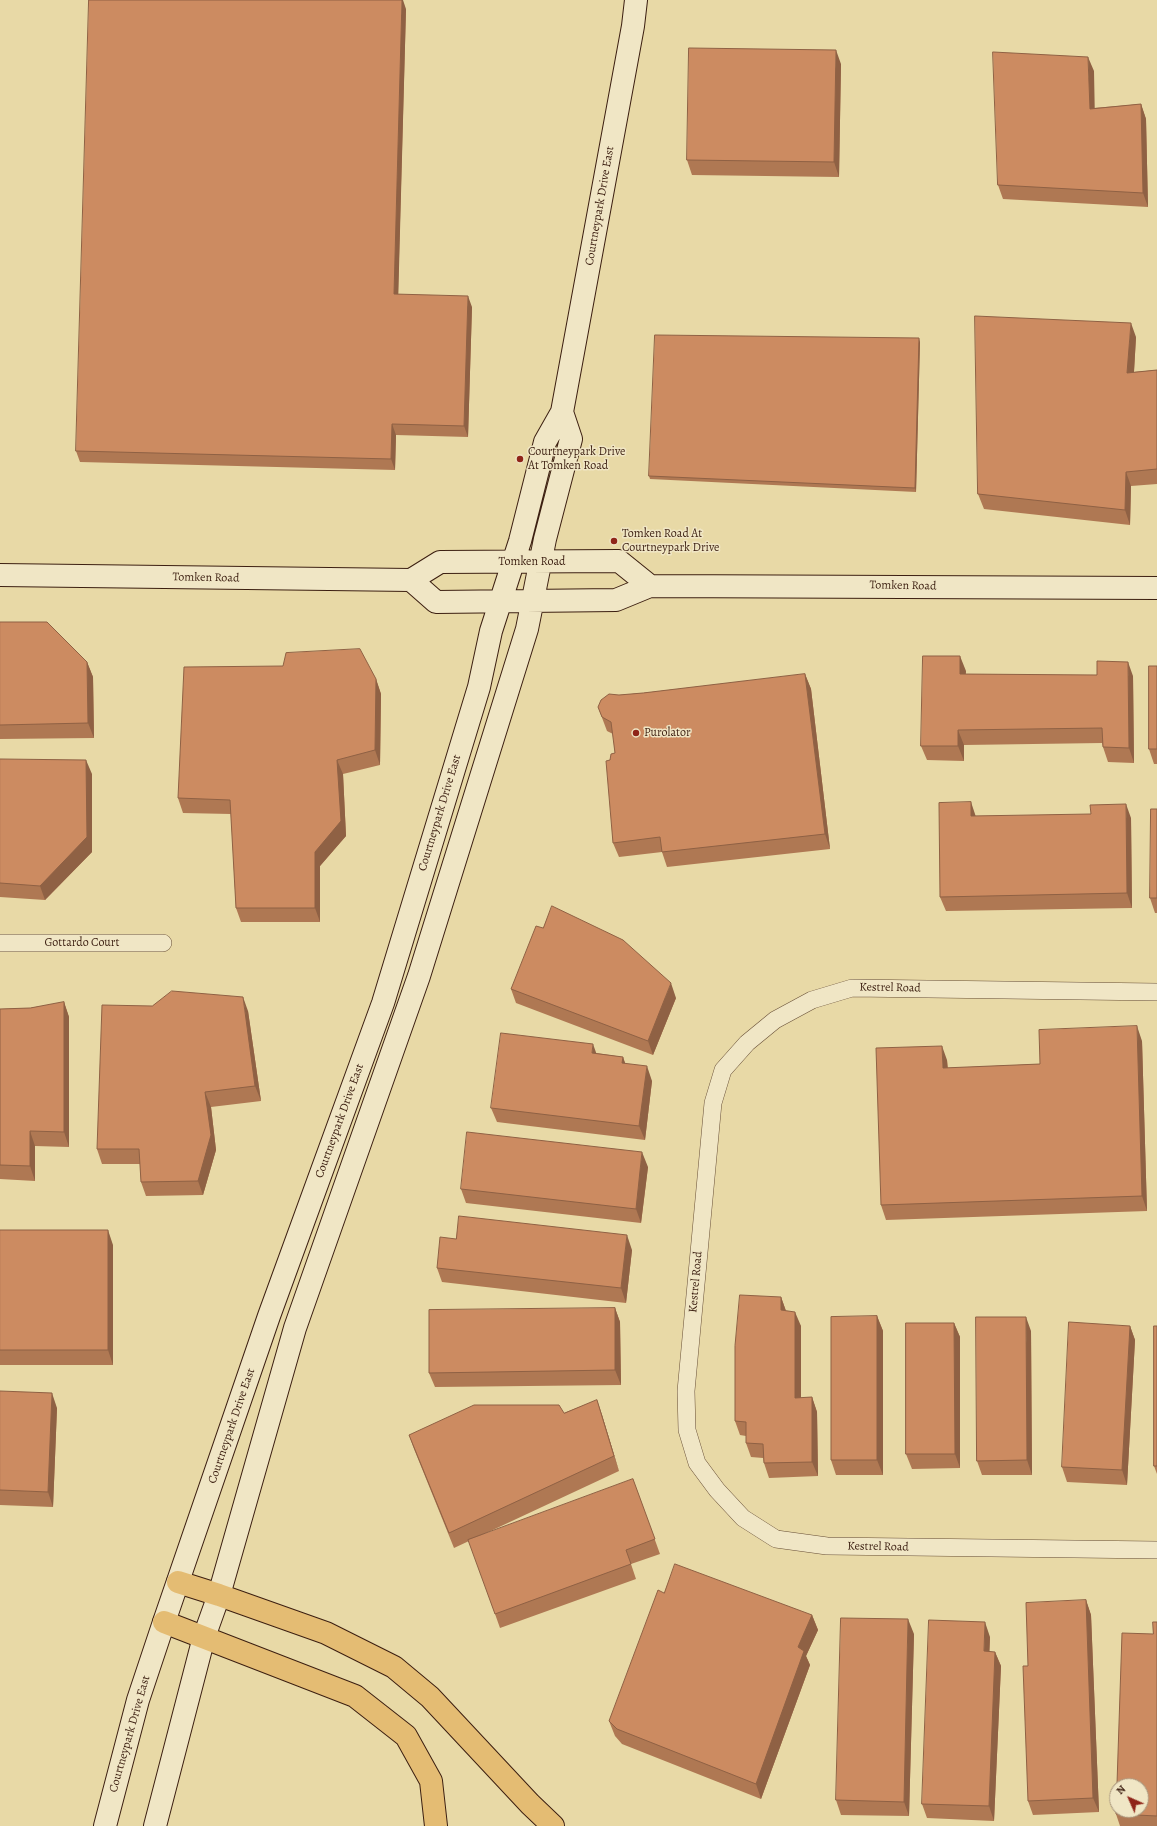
<!DOCTYPE html>
<html>
<head>
<meta charset="utf-8">
<style>
  body { margin:0 }
  #map { position:relative; width:1157px; height:1826px; overflow:hidden; background:#e8d9a6; font-family:Alegreya,serif }
  canvas { display:block }
  .north { position:absolute; left:1109px; top:1778px; width:40px; height:40px; box-sizing:border-box; background:#f0e6c5; border:1px solid #a8967d; border-radius:50%; rotate:315deg; font-size:11px; font-weight:700; line-height:16px; text-align:center; color:#3c1f11 }
  .north::after { content:''; display:block; margin:auto; width:14px; height:18px; background:#8f2418; clip-path:polygon(50% 0,100% 100%,50% 72%,0 100%) }
</style>
</head>
<body>
<div id="map">
<canvas width="1157" height="1826"></canvas>
<div class="north">N</div>
</div>
<script>
const ctx = document.querySelector('canvas').getContext('2d');
ctx.lineJoin = 'round';
function strokePath(path, color, width, dash) {
  ctx.strokeStyle = color;
  ctx.lineWidth = width;
  ctx.lineCap = dash ? 'butt' : 'round';
  ctx.setLineDash(dash || []);
  ctx.stroke(path);
}
function fillPath(path, color) {
  ctx.fillStyle = color;
  ctx.fill(path, 'evenodd');
}
function write(font, color, halo, rows, align = 'center') {
  ctx.font = font + ' Alegreya,serif';
  ctx.lineWidth = 3;
  ctx.setLineDash([]);
  ctx.textBaseline = 'middle';
  ctx.strokeStyle = halo;
  ctx.fillStyle = color;
  for (const [text, x, y, turn = 0] of rows) {
    ctx.save();
    ctx.translate(x, y);
    ctx.rotate((+turn || 0) * Math.PI / 180);
    ctx.textAlign = isNaN(turn) ? turn : align;
    if (halo) ctx.strokeText(text, 0, 0);
    ctx.fillText(text, 0, 0);
    ctx.restore();
  }
}
const street = new Path2D(`
  M 0,943 L 163,943
  M 1157,992 L 852,988 L 812,1000 L 775,1020 L 747,1043 L 723,1070 L 713,1103 L 686,1391 L 687,1430 L 697,1463 L 717,1490 L 743,1518 L 776,1539 L 827,1546 L 1157,1550`);
const secondary = new Path2D(`
  M 0,575 L 411,580 L 440,562 L 619,561 L 650,586
  M 411,580 L 436,602 L 616,600 L 650,586 L 1157,588
  M 105,1826 L 138,1700 L 164,1622 L 269,1316 L 383,1003 L 479,687 L 491,631 L 520,541 L 545,442 L 562,412 L 633,26 L 636,0
  M 155,1826 L 204,1637 L 219,1595 L 295,1328 L 419,976 L 527,629 L 545,539 L 571,439 L 562,412`);
const highway = new Path2D(`
  M 178,1582 L 219,1595 L 326,1633 L 394,1667 L 430,1697 L 530,1804 L 553,1826
  M 164,1622 L 355,1696 L 406,1736 L 431,1781 L 436,1826`);
strokePath(street, '#674e36', 18);
strokePath(secondary, '#3c1f11', 24);
strokePath(highway, '#3c1f11', 24);
strokePath(street, '#f0e6c5', 17);
strokePath(secondary, '#f0e6c5', 22);
strokePath(highway, '#e4bc73', 22);
fillPath(new Path2D(`
  M 406,9 L 398,294 L 472,307 L 468,437 L 396,435 L 395,470 L 80,462 L 76,451 Z
  M 841,64 L 839,177 L 692,175 L 687,160 Z
  M 1094,71 L 1094,108 L 1141,104 L 1146,119 L 1148,207 L 1003,199 L 998,185 Z
  M 1136,337 L 1134,372 L 1157,370 L 1157,484 L 1131,486 L 1130,525 L 984,509 L 978,494 Z
  M 920,342 L 916,492 L 650,479 L 649,476 Z
  M 0,622 L 87,662 L 93,677 L 94,738 L 0,739 Z
  M 283,666 L 376,679 L 381,694 L 380,765 L 343,774 L 346,836 L 320,866 L 320,922 L 241,922 L 236,908 L 231,814 L 183,813 L 178,798 Z
  M 1157,666 L 1157,764 L 1154,764 L 1149,749 Z
  M 966,671 L 965,674 L 1133,676 L 1134,763 L 1108,762 L 1103,747 L 1102,743 L 964,745 L 964,761 L 927,760 L 921,746 Z
  M 805,674 L 811,689 L 830,849 L 667,867 L 662,852 L 619,857 L 613,843 L 610,760 L 615,753 L 613,734 L 607,731 L 598,707 L 619,695 L 643,693 Z
  M 0,759 L 92,774 L 92,852 L 45,900 L 0,897 Z
  M 1157,809 L 1157,913 L 1155,913 L 1150,898 Z
  M 976,816 L 1131,818 L 1132,908 L 946,911 L 940,897 Z
  M 511,989 L 676,998 L 653,1055 L 516,1003 Z
  M 64,1002 L 69,1017 L 69,1147 L 35,1146 L 35,1181 L 0,1179 L 0,1009 L 30,1008 Z
  M 248,1011 L 261,1101 L 211,1107 L 216,1150 L 203,1195 L 146,1196 L 141,1182 L 140,1164 L 102,1164 L 97,1149 Z
  M 1142,1041 L 1147,1211 L 886,1220 L 881,1205 L 947,1060 L 948,1068 L 1040,1064 Z
  M 596,1053 L 623,1057 L 625,1064 L 652,1081 L 645,1140 L 497,1122 L 491,1108 Z
  M 648,1167 L 641,1223 L 466,1203 L 461,1189 Z
  M 0,1230 L 113,1245 L 113,1365 L 0,1365 Z
  M 456,1239 L 632,1250 L 626,1303 L 442,1282 L 437,1268 Z
  M 781,1297 L 786,1311 L 801,1326 L 801,1398 L 812,1397 L 817,1412 L 818,1476 L 769,1478 L 764,1463 L 763,1458 L 751,1457 L 746,1443 L 746,1436 L 740,1435 L 735,1421 Z
  M 615,1308 L 620,1322 L 621,1385 L 435,1387 L 429,1373 Z
  M 877,1316 L 883,1331 L 883,1475 L 836,1475 L 831,1460 Z
  M 954,1323 L 960,1337 L 960,1468 L 912,1469 L 906,1454 Z
  M 1130,1326 L 1135,1340 L 1127,1485 L 1067,1482 L 1062,1467 Z
  M 1157,1326 L 1157,1474 L 1154,1466 Z
  M 1031,1331 L 1032,1475 L 982,1475 L 977,1461 Z
  M 0,1391 L 57,1408 L 53,1507 L 0,1505 Z
  M 597,1400 L 602,1415 L 619,1471 L 482,1535 L 633,1479 L 660,1554 L 631,1564 L 636,1579 L 500,1628 L 469,1541 L 454,1548 L 414,1449 L 409,1435 L 564,1413 Z
  M 664,1593 L 812,1615 L 818,1630 L 806,1656 L 810,1665 L 761,1799 L 622,1744 L 615,1736 L 609,1721 Z
  M 1086,1600 L 1091,1615 L 1099,1812 L 1033,1815 L 1028,1801 L 1028,1666 Z
  M 1157,1622 L 1157,1826 L 1120,1826 L 1116,1814 L 1153,1634 Z
  M 914,1634 L 909,1816 L 841,1815 L 836,1800 Z
  M 990,1637 L 989,1652 L 995,1652 L 1001,1666 L 994,1821 L 927,1818 L 922,1804 Z`), '#af7853');
fillPath(new Path2D(`
  M 402,0 L 403,0 L 406,9 L 398,305 L 394,294 Z
  M 836,50 L 841,64 L 839,177 L 834,162 Z
  M 1088,57 L 1094,71 L 1095,123 L 1090,109 Z
  M 1141,104 L 1146,119 L 1148,207 L 1143,193 Z
  M 468,296 L 472,307 L 468,437 L 464,426 Z
  M 1131,323 L 1136,337 L 1133,388 L 1127,373 Z
  M 919,338 L 920,342 L 916,492 L 915,488 Z
  M 392,424 L 396,435 L 395,470 L 391,459 Z
  M 1126,472 L 1131,486 L 1130,525 L 1125,510 Z
  M 960,656 L 966,671 L 965,688 L 960,674 Z
  M 87,662 L 93,677 L 94,738 L 88,723 Z
  M 1128,662 L 1133,676 L 1134,763 L 1129,748 Z
  M 805,674 L 811,689 L 830,849 L 825,834 Z
  M 376,679 L 381,694 L 380,765 L 375,750 Z
  M 958,730 L 964,745 L 964,761 L 958,746 Z
  M 86,760 L 92,774 L 92,852 L 45,900 L 40,886 Z
  M 337,760 L 343,774 L 346,836 L 320,866 L 320,922 L 315,908 L 315,852 Z
  M 971,802 L 976,817 L 971,816 Z
  M 1126,804 L 1131,818 L 1132,908 L 1127,893 Z
  M 671,983 L 676,998 L 653,1055 L 648,1041 Z
  M 243,997 L 248,1011 L 261,1101 L 255,1086 Z
  M 64,1002 L 69,1017 L 69,1147 L 64,1132 Z
  M 1137,1026 L 1142,1041 L 1147,1211 L 1142,1196 Z
  M 593,1044 L 598,1058 L 592,1053 Z
  M 942,1046 L 947,1060 L 948,1082 L 943,1068 Z
  M 623,1057 L 628,1071 L 622,1063 Z
  M 647,1066 L 652,1081 L 645,1140 L 639,1126 Z
  M 205,1092 L 211,1107 L 216,1150 L 203,1195 L 198,1181 Z
  M 30,1131 L 35,1146 L 35,1181 L 30,1166 Z
  M 642,1152 L 648,1167 L 641,1223 L 636,1209 Z
  M 108,1230 L 113,1245 L 113,1365 L 108,1350 Z
  M 627,1235 L 632,1250 L 626,1303 L 621,1288 Z
  M 781,1297 L 786,1311 L 781,1310 Z
  M 615,1308 L 620,1322 L 621,1385 L 615,1370 Z
  M 795,1312 L 801,1326 L 801,1412 L 795,1398 Z
  M 877,1316 L 883,1331 L 883,1475 L 877,1460 Z
  M 1026,1317 L 1031,1331 L 1032,1475 L 1027,1460 Z
  M 954,1323 L 960,1337 L 960,1468 L 955,1454 Z
  M 1130,1326 L 1135,1340 L 1127,1485 L 1122,1470 Z
  M 52,1393 L 57,1408 L 53,1507 L 48,1492 Z
  M 812,1397 L 817,1412 L 818,1476 L 812,1462 Z
  M 597,1400 L 602,1415 L 619,1471 L 614,1456 Z
  M 1086,1600 L 1091,1615 L 1099,1812 L 1093,1798 Z
  M 812,1615 L 818,1630 L 806,1656 L 810,1665 L 761,1799 L 756,1784 L 798,1647 Z
  M 908,1619 L 914,1634 L 909,1816 L 904,1802 Z
  M 985,1622 L 990,1637 L 989,1666 L 984,1651 Z
  M 995,1652 L 1001,1666 L 994,1821 L 989,1806 Z`), '#8f6144');
const building = new Path2D(`
  M 89,0 L 402,0 L 394,294 L 468,296 L 464,426 L 392,424 L 391,459 L 76,451 Z
  M 689,48 L 836,50 L 834,162 L 687,160 Z
  M 993,52 L 1088,57 L 1090,109 L 1141,104 L 1143,193 L 998,185 Z
  M 975,316 L 1131,323 L 1127,373 L 1157,370 L 1157,469 L 1126,472 L 1125,510 L 978,494 Z
  M 655,335 L 919,338 L 915,488 L 649,476 Z
  M 0,622 L 47,622 L 87,662 L 88,723 L 0,725 Z
  M 360,649 L 376,679 L 375,750 L 337,760 L 341,821 L 315,852 L 315,908 L 236,908 L 230,800 L 178,798 L 184,667 L 283,666 L 286,653 Z
  M 923,656 L 960,656 L 960,674 L 1097,675 L 1097,661 L 1128,662 L 1129,748 L 1103,747 L 1102,728 L 958,730 L 958,746 L 921,746 Z
  M 1149,666 L 1157,666 L 1157,749 L 1149,749 Z
  M 805,674 L 825,834 L 662,852 L 660,837 L 613,843 L 606,761 L 610,760 L 611,754 L 615,753 L 611,722 L 602,717 L 598,707 L 601,700 L 609,694 L 619,695 L 643,693 Z
  M 0,759 L 86,760 L 87,837 L 40,886 L 0,883 Z
  M 971,802 L 971,816 L 1091,814 L 1090,805 L 1126,804 L 1127,893 L 940,897 L 939,803 Z
  M 1151,809 L 1157,809 L 1157,898 L 1150,898 Z
  M 552,906 L 623,940 L 671,983 L 648,1041 L 511,989 L 536,926 L 543,928 Z
  M 172,991 L 243,997 L 255,1086 L 205,1092 L 211,1135 L 198,1181 L 141,1182 L 139,1149 L 97,1149 L 102,1005 L 152,1006 Z
  M 64,1002 L 64,1132 L 30,1131 L 30,1166 L 0,1165 L 0,1009 L 30,1008 Z
  M 1137,1026 L 1142,1196 L 881,1205 L 876,1048 L 942,1046 L 943,1068 L 1040,1064 L 1039,1030 Z
  M 501,1033 L 593,1044 L 592,1053 L 623,1057 L 622,1063 L 647,1066 L 639,1126 L 491,1108 Z
  M 467,1132 L 642,1152 L 636,1209 L 461,1189 Z
  M 459,1216 L 627,1235 L 621,1288 L 437,1268 L 440,1237 L 456,1239 Z
  M 0,1230 L 108,1230 L 108,1350 L 0,1350 Z
  M 740,1295 L 781,1297 L 781,1310 L 795,1312 L 795,1398 L 812,1397 L 812,1462 L 764,1463 L 763,1444 L 746,1443 L 746,1422 L 735,1421 L 735,1346 Z
  M 615,1308 L 615,1370 L 429,1373 L 429,1310 Z
  M 877,1316 L 877,1460 L 831,1460 L 831,1317 Z
  M 976,1317 L 1026,1317 L 1027,1460 L 977,1461 Z
  M 1069,1322 L 1130,1326 L 1122,1470 L 1062,1467 Z
  M 906,1323 L 954,1323 L 955,1454 L 906,1454 Z
  M 1154,1326 L 1157,1326 L 1157,1466 L 1154,1466 Z
  M 0,1391 L 52,1393 L 48,1492 L 0,1490 Z
  M 597,1400 L 614,1456 L 449,1533 L 409,1435 L 474,1405 L 559,1405 L 564,1413 Z
  M 633,1479 L 655,1539 L 626,1550 L 631,1564 L 495,1614 L 468,1540 Z
  M 675,1564 L 812,1615 L 798,1647 L 804,1651 L 756,1784 L 617,1729 L 609,1721 L 658,1590 L 664,1593 Z
  M 1086,1600 L 1093,1798 L 1028,1801 L 1023,1666 L 1028,1666 L 1026,1603 Z
  M 841,1618 L 908,1619 L 904,1802 L 836,1800 Z
  M 929,1620 L 985,1622 L 984,1651 L 995,1652 L 989,1806 L 922,1804 Z
  M 1153,1622 L 1157,1622 L 1157,1816 L 1116,1814 L 1122,1633 L 1153,1634 ZM 1117,1786 L 1141,1786 L 1141,1810 L 1117,1810 Z`);
fillPath(building, '#cc8b61');
strokePath(building, '#8f6144', 1);
for (const [x, y, r, color] of [
  [520,459,4,"#8f2418"],
  [614,541,4,"#8f2418"],
  [636,733,4,"#8f2418"]
]) {
  const dot = new Path2D();
  dot.arc(x, y, r, 0, 2 * Math.PI);
  ctx.fillStyle = color;
  ctx.fill(dot);
  strokePath(dot, '#f0e6c5', 1.5);
}
write('12px', '#3c1f11', '#f0e6c5', [
  ["Courtneypark Drive East",600,206,-80],
  ["Tomken Road",532,562],
  ["Tomken Road",206,578,1],
  ["Tomken Road",903,586,1],
  ["Courtneypark Drive East",440,813,-73],
  ["Gottardo Court",82,943],
  ["Kestrel Road",890,988,1],
  ["Courtneypark Drive East",340,1121,-70],
  ["Kestrel Road",696,1282,-85],
  ["Courtneypark Drive East",232,1426,-71],
  ["Kestrel Road",878,1547,1],
  ["Courtneypark Drive East",130,1734,-74]
]);
write('12px', '#3c1f11', '#f0e6c5', [
  ["Courtneypark Drive",528,452],
  ["At Tomken Road",528,466],
  ["Tomken Road At",622,534],
  ["Courtneypark Drive",622,548],
  ["Purolator",644,733]
], 'left');
</script>
</body>
</html>
